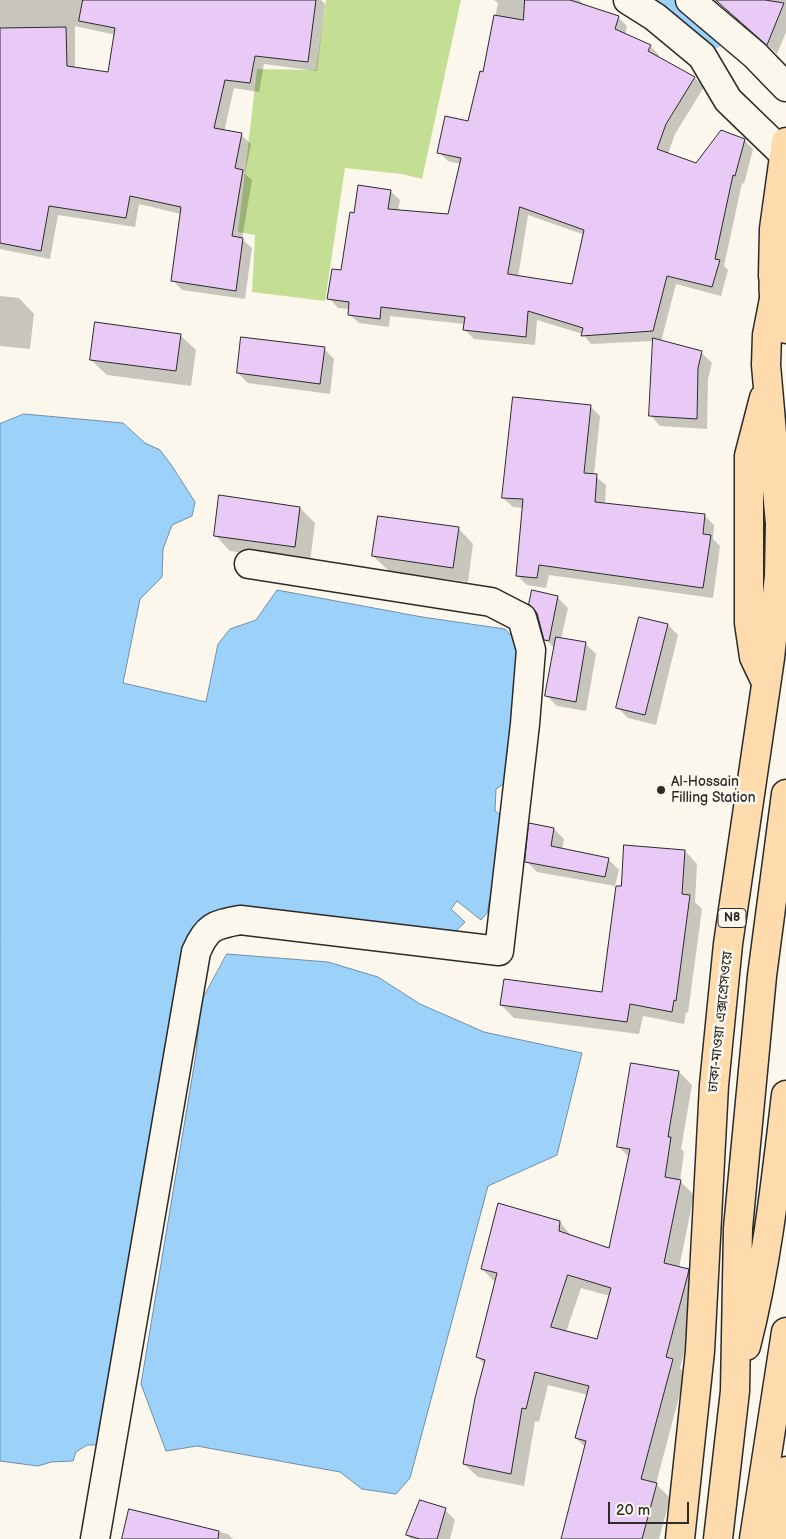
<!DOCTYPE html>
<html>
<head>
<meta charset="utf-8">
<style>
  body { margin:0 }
  #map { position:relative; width:786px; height:1539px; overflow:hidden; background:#fbf7ec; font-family:"Balsamiq Sans",sans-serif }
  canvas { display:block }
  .scale { position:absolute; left:608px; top:1502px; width:81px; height:22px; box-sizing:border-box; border:2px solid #2b2b2b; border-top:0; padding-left:6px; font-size:15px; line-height:18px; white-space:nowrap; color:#2b2b2b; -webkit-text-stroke:4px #fbf7ec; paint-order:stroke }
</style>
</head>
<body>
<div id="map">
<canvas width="786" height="1539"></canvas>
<div class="scale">20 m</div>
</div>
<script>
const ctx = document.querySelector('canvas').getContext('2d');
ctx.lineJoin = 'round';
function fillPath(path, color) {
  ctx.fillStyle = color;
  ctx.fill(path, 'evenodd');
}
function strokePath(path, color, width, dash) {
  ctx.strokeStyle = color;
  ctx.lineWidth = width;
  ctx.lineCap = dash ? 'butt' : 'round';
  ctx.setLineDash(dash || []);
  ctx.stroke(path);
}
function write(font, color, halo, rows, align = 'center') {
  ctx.font = font + ' "Balsamiq Sans","Noto Sans Bengali",sans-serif';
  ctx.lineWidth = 5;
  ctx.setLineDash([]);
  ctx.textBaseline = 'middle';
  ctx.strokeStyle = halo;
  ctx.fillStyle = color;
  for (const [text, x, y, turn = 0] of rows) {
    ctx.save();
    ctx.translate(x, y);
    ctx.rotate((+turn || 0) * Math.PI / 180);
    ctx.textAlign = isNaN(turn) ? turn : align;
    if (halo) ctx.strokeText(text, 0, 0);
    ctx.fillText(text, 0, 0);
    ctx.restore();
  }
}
fillPath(new Path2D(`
  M 326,0 L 461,0 L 422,179 L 402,174 L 345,168 L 325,301 L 252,292 L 255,235 L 238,232 L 257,69 L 316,70 Z`), '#c4de94');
const water = new Path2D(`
  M 24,414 L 123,423 L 145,443 L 160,450 L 172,466 L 195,502 L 192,516 L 172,525 L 163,549 L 162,577 L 140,599 L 123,683 L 206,702 L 218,644 L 230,629 L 256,620 L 277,590 L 422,617 L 505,629 L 520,645 L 505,783 L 496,789 L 495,811 L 505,818 L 487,913 L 481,920 L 457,901 L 451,909 L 465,922 L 456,931 L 242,910 C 208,911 200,913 187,946 L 99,1445 L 87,1445 L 76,1452 L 73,1461 L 51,1462 L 38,1466 L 0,1461 L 0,424 Z
  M 227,954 L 328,962 L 378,977 L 420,1004 L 484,1032 L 582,1053 L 557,1155 L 488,1186 L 410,1478 L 396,1494 L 362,1489 L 340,1472 L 197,1446 L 166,1451 L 141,1384 L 196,1054 L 201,1002 Z`);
fillPath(water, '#9cd2fa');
strokePath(water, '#6f8fa7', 1);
fillPath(new Path2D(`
  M 0,0 L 321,0 L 325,4 L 317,71 L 264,64 L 259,92 L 234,88 L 224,132 L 241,135 L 251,144 L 245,174 L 252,180 L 242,239 L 252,248 L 245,299 L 182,290 L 173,280 L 181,214 L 139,204 L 135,227 L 58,215 L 50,259 L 0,249 ZM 75,26 L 116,35 L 109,73 L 75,69 Z
  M 494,0 L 579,0 L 587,7 L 618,17 L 627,26 L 625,35 L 650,46 L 659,55 L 658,58 L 695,78 L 704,87 L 675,134 L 668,154 L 697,164 L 744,140 L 753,149 L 744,184 L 742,183 L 724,266 L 728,270 L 721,296 L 676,284 L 661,342 L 702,353 L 712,363 L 708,379 L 707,429 L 660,426 L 650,415 L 654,341 L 591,344 L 583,334 L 537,320 L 535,345 L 474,339 L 465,330 L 465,324 L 390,316 L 389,327 L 359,323 L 349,314 L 350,309 L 338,308 L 329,298 L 342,272 L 355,215 L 390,191 L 400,200 L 398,211 L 449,215 L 461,164 L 448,161 L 439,152 L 469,122 L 484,73 L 498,3 ZM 528,215 L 585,235 L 573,285 L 518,277 Z
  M 722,0 L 786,0 L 786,32 L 777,54 L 739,20 Z
  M 0,296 L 19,298 L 34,314 L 30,349 L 0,346 Z
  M 180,335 L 196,350 L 191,386 L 107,375 L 91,360 Z
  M 324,349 L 334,359 L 330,394 L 248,383 L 238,373 Z
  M 590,406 L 600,416 L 594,475 L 606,485 L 605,504 L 704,515 L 714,525 L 713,539 L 720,546 L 713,598 L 549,575 L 546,588 L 527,585 L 517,575 L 523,508 L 513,507 L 503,498 Z
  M 300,508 L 315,523 L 310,562 L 230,551 L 215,535 Z
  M 458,528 L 473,544 L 468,582 L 389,571 L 373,556 Z
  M 557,597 L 568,608 L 561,639 L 585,643 L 596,654 L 586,711 L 557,706 L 547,696 L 555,649 L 546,639 Z
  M 668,625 L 678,635 L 656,725 L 628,718 L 618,708 Z
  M 554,829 L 564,839 L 562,850 L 608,859 L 619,870 L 615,886 L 537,872 L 526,861 Z
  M 685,851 L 697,864 L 695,902 L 702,909 L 688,1013 L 686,1012 L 684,1024 L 643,1016 L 639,1034 L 514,1018 L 501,1005 L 603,993 L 622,888 Z
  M 679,1072 L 692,1085 L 681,1149 L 684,1152 L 680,1181 L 694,1195 L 679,1268 L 688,1270 L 702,1284 L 680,1368 L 685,1374 L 656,1484 L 670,1498 L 659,1539 L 562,1539 L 586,1448 L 576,1438 L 588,1395 L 548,1385 L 539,1422 L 535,1421 L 524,1486 L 478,1477 L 464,1464 L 485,1365 L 477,1357 L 496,1283 L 482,1269 L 560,1222 L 573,1238 L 610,1250 L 630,1158 L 618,1146 ZM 581,1288 L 610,1296 L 598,1340 L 566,1332 Z
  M 445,1510 L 455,1520 L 450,1539 L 411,1539 L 407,1535 Z
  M 130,1511 L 228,1534 L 233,1539 L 123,1539 Z`), '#0003');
strokePath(new Path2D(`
  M 669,0 L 711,35`), '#9cd2fa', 29);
const building = new Path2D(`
  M 83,0 L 316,0 L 308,62 L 255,56 L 250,83 L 225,80 L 214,128 L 242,133 L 235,168 L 243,170 L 232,236 L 243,238 L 236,291 L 171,281 L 181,207 L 130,196 L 126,218 L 49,206 L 41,251 L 0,243 L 0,28 L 66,27 L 67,66 L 108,72 L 115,28 L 79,21 Z
  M 525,0 L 570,0 L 619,16 L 615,29 L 651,45 L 648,51 L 695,77 L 666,124 L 657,149 L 696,163 L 721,130 L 745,139 L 735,176 L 733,175 L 715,259 L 720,260 L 712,287 L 667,276 L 653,331 L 581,336 L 583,328 L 528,311 L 526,337 L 463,330 L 465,317 L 381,307 L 380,319 L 348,315 L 349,302 L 327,299 L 332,269 L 341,270 L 350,212 L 354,213 L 358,185 L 391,190 L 388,209 L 448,214 L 461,158 L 437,153 L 445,116 L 468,121 L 480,71 L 483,72 L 494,15 L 523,20 ZM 520,207 L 584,230 L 572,284 L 508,274 Z
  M 716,0 L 765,0 L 784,3 L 767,45 Z
  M 95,322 L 181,334 L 176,371 L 90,360 Z
  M 241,337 L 325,347 L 320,384 L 237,373 Z
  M 653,338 L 702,351 L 698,368 L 697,419 L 649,416 Z
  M 513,397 L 591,405 L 584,473 L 597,474 L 595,502 L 705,514 L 703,534 L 711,535 L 703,588 L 539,565 L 537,578 L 516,576 L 523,499 L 502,498 Z
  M 219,495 L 300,507 L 295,547 L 214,536 Z
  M 378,516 L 459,527 L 453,568 L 372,556 Z
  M 532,590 L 558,596 L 549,641 L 544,640 L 537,613 L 529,604 Z
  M 639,617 L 668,624 L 645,715 L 616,708 Z
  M 556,637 L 586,642 L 576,702 L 545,696 Z
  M 529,823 L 554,828 L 551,846 L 609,858 L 605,877 L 525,862 Z
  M 624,845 L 685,850 L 682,894 L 690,895 L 676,1001 L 674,1000 L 672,1012 L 630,1004 L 627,1022 L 500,1005 L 504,979 L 602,992 L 616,886 L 621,886 Z
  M 631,1063 L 679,1071 L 668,1137 L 671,1137 L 665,1177 L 681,1180 L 664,1263 L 689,1269 L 688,1274 L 666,1357 L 673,1359 L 641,1479 L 657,1483 L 642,1539 L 561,1539 L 586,1441 L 575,1438 L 589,1386 L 535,1372 L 526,1409 L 522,1408 L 511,1474 L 463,1464 L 475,1398 L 485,1360 L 476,1357 L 497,1273 L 481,1269 L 498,1203 L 560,1221 L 559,1231 L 609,1248 L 630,1149 L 617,1147 ZM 568,1275 L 611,1288 L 597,1339 L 551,1327 Z
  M 420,1500 L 446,1508 L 437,1539 L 420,1539 L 406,1535 Z
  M 129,1509 L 219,1531 L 218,1539 L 122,1539 Z`);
fillPath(building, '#e9c9f5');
strokePath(building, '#2b2b2b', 1);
const minor = new Path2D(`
  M 690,0 L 755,55 L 786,87
  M 95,1539 L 196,952 C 207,926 214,925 240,920 L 499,951 L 525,724 L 531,650 L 522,618 L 491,602 L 249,564`);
const tertiary = new Path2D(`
  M 628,0 L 655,17 L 702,56 L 728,100 L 786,156`);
const primary = new Path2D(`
  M 764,398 L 749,456 L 749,623 L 754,657 L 765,680
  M 680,1539 L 700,1351 L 714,1085 L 728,944 L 770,658 L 779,576 L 780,524 L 766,365 L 767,335 L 774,299
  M 777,1539 L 786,1471`);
const trunk = new Path2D(`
  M 777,259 C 771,284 772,306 786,329
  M 773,276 L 774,229 L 786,142
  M 746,1346 C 767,1264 776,1180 786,1095
  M 718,1539 L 735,1391 L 738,1228 L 762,976 L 786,794
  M 754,1539 L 786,1332`);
strokePath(minor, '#2b2b2b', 31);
strokePath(tertiary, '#2b2b2b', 31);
strokePath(primary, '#2b2b2b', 31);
strokePath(trunk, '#2b2b2b', 31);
strokePath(minor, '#fbf7ec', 28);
strokePath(tertiary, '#fbf7ec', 28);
strokePath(primary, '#fedbac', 28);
strokePath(trunk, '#fedbac', 28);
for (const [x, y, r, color] of [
  [661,790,5,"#2b2b2b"]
]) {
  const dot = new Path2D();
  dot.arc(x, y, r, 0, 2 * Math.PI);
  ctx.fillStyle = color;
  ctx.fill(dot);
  strokePath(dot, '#fbf7ec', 2);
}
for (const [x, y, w] of [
  [732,918,28]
]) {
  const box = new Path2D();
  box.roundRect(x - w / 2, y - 9.5, w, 19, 4);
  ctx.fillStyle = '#fbf7ec';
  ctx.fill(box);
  strokePath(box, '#2b2b2b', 1);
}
write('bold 12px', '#2b2b2b', null, [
  ["N8",732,918]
]);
write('14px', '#2b2b2b', '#fbf7ec', [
  ["Al-Hossain",671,782],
  ["Filling Station",671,798]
], 'left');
write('14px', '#2b2b2b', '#fbf7ec', [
  ["ঢাকা-মাওয়া এক্সপ্রেসওয়ে",721,1022,-84]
]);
</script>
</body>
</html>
